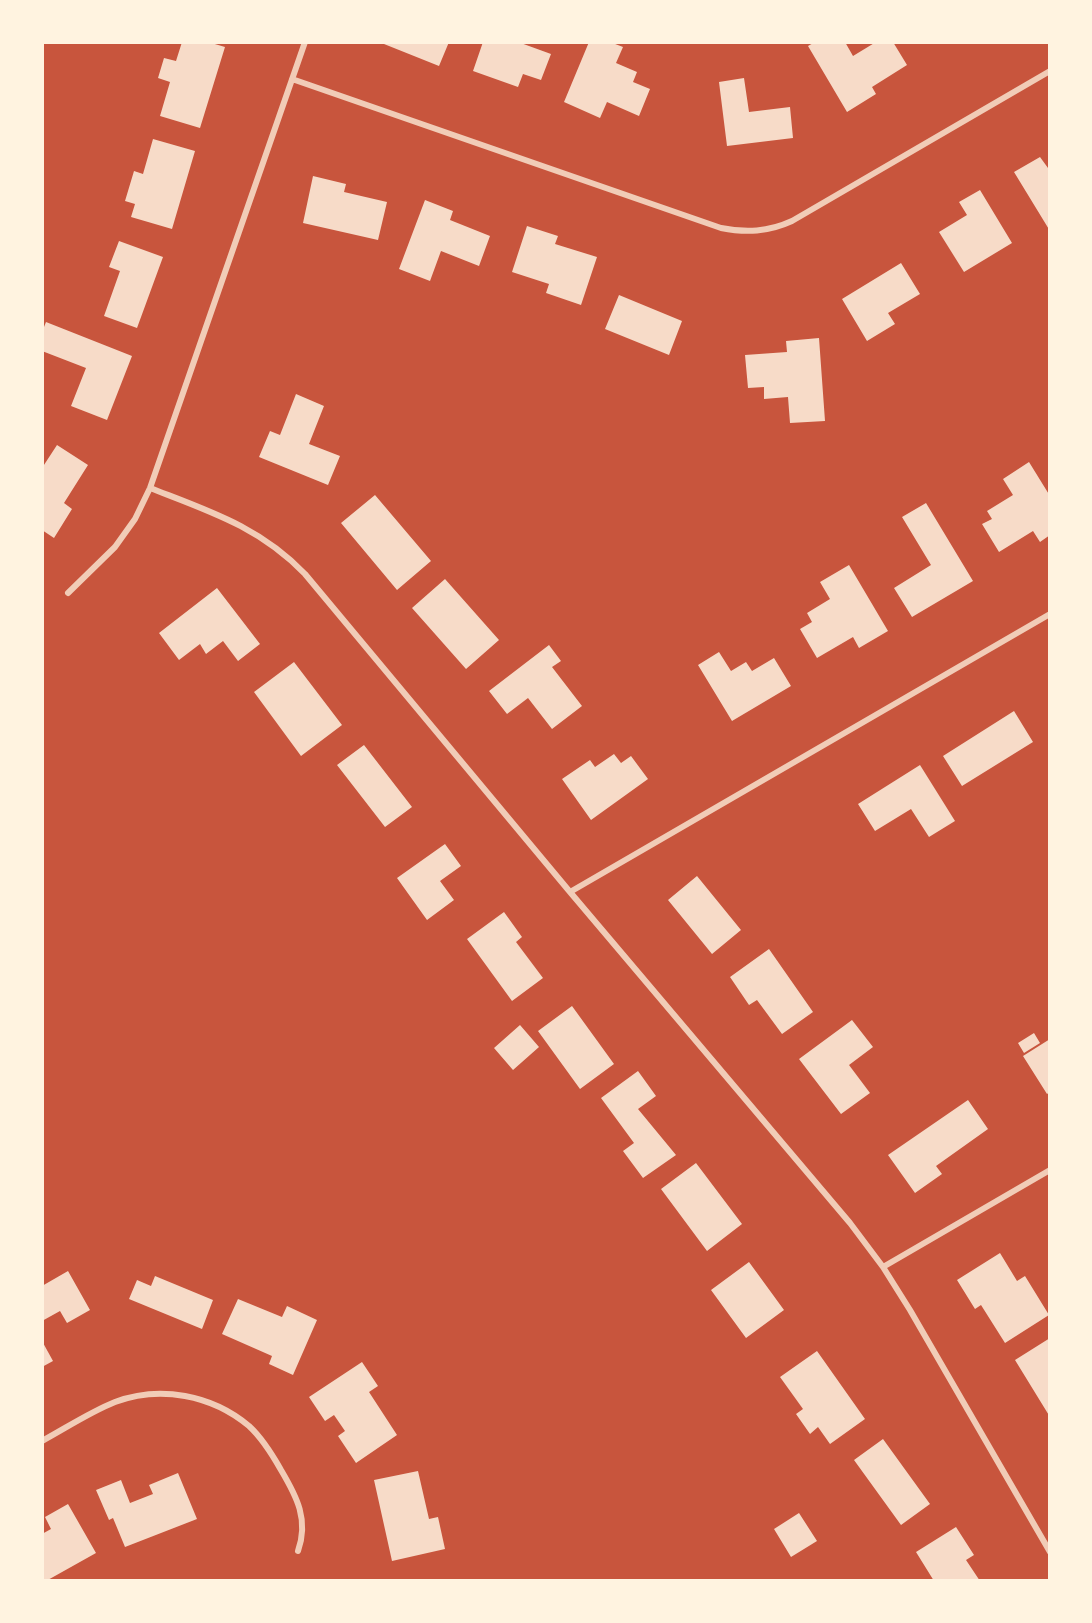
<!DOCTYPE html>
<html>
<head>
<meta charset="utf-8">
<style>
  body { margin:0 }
  #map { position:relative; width:1092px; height:1623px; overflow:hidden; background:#c8553d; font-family:Quicksand,sans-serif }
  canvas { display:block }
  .frame { position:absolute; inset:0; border:44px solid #fff3e0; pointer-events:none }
</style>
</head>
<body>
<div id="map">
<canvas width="1092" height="1623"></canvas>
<div class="frame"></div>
</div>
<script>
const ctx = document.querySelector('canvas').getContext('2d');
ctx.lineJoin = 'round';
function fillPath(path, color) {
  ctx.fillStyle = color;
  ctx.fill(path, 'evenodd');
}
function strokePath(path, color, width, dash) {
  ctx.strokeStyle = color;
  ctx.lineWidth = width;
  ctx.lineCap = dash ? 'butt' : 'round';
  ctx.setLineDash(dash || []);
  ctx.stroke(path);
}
fillPath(new Path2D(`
  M 182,42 L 208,42 L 225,47 L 200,128 L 160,116 L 170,82 L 158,78 L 164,58 L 176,61 Z
  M 379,42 L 449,42 L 439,66 Z
  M 483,42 L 518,42 L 551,54 L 541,80 L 523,74 L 518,87 L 473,71 Z
  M 589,42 L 610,42 L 623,47 L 616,63 L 637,72 L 633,82 L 650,89 L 639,116 L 607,102 L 600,118 L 564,102 Z
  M 815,42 L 845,42 L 853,56 L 876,42 L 893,42 L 907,65 L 872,87 L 876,94 L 847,112 L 808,46 Z
  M 744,78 L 749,112 L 790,107 L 793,138 L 727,146 L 719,82 Z
  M 153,139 L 195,151 L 172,229 L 131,217 L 135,204 L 125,201 L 134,171 L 143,174 Z
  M 1040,157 L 1048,168 L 1050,166 L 1050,231 L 1014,172 Z
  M 313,176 L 346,184 L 344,192 L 387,202 L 378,240 L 303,223 Z
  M 980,190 L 1012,243 L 964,272 L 939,232 L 967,215 L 959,202 Z
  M 425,200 L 453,211 L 450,220 L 490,236 L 479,266 L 441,251 L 430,281 L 399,269 Z
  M 527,226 L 558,236 L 555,244 L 597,257 L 581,305 L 546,293 L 549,284 L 512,272 Z
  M 119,241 L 163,257 L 137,328 L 104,316 L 120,271 L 109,267 Z
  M 901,263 L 920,294 L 888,313 L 895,324 L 867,341 L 842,299 Z
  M 619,295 L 682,321 L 669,355 L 605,329 Z
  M 46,322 L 132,356 L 107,420 L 71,406 L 86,368 L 42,351 L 42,332 Z
  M 819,338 L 825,421 L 790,423 L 788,397 L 764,399 L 764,387 L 748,388 L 745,355 L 787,352 L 786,341 Z
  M 296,394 L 324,406 L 309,444 L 340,456 L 328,485 L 259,457 L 270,431 L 280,435 Z
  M 57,445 L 88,465 L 64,503 L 72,509 L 54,538 L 42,530 L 42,468 Z
  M 1029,462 L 1050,496 L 1050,535 L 1040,542 L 1033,531 L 999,552 L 982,524 L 992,519 L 987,511 L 1013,495 L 1003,479 Z
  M 375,495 L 431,561 L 397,590 L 341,523 Z
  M 926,503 L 973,581 L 912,617 L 894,588 L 931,565 L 902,517 Z
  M 849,565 L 888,631 L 859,648 L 853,637 L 817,658 L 800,629 L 812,622 L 807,613 L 830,599 L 820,582 Z
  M 445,579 L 499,640 L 466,669 L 412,608 Z
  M 217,588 L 260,644 L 238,661 L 223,641 L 206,654 L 200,644 L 179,660 L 159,633 Z
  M 549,645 L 561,661 L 552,667 L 582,706 L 552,729 L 528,698 L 507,714 L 489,691 Z
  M 719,652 L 731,671 L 746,662 L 752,671 L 774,658 L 791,686 L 732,721 L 698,665 Z
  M 294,662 L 342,725 L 301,756 L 254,692 Z
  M 1014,711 L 1033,742 L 962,786 L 943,756 Z
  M 364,745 L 412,807 L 385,827 L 337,765 Z
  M 614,754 L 621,763 L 631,756 L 648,779 L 591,820 L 562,779 L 590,760 L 595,767 Z
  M 920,765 L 955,821 L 929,837 L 911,809 L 875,831 L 858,804 Z
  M 445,844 L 461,866 L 440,881 L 454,900 L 427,920 L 397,878 Z
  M 697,876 L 741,930 L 712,954 L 668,900 Z
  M 504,912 L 522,937 L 516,942 L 543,978 L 512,1001 L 467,939 Z
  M 769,949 L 813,1012 L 782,1034 L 757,1000 L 749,1005 L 730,977 Z
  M 572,1006 L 614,1064 L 580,1089 L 538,1031 Z
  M 852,1020 L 873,1047 L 849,1065 L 870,1093 L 841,1114 L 799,1059 Z
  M 520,1025 L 539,1047 L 513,1070 L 494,1048 Z
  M 1034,1033 L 1040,1043 L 1024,1053 L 1018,1043 Z
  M 1050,1039 L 1050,1092 L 1047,1094 L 1023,1056 Z
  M 638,1071 L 656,1096 L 638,1109 L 676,1155 L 643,1178 L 623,1151 L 634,1143 L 601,1098 Z
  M 968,1100 L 988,1129 L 936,1166 L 942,1174 L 915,1193 L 888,1155 Z
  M 696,1163 L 742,1224 L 707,1251 L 661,1189 Z
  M 1000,1253 L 1017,1281 L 1025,1276 L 1049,1315 L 1005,1343 L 981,1305 L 975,1309 L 957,1280 Z
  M 749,1262 L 784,1310 L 746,1338 L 711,1290 Z
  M 68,1271 L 90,1310 L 67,1323 L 60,1311 L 42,1321 L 42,1286 Z
  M 155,1276 L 213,1300 L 202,1329 L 129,1299 L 137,1280 L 151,1286 Z
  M 238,1299 L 282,1317 L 287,1306 L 317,1320 L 293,1375 L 269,1364 L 272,1356 L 222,1334 Z
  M 1050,1338 L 1050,1417 L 1015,1360 Z
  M 42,1341 L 53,1361 L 42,1367 Z
  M 817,1351 L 865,1419 L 830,1444 L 818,1427 L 810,1434 L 796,1414 L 803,1409 L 780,1377 Z
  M 362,1362 L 378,1386 L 369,1392 L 397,1435 L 356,1463 L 338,1436 L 345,1431 L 334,1415 L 325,1421 L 309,1397 Z
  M 883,1439 L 930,1504 L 901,1525 L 854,1460 Z
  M 418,1471 L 429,1519 L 438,1517 L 445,1549 L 392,1561 L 374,1480 Z
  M 178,1473 L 197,1519 L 125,1547 L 113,1518 L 109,1520 L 96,1490 L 121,1480 L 130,1503 L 153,1494 L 149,1485 Z
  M 68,1504 L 96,1553 L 46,1581 L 42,1581 L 42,1534 L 51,1529 L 45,1517 Z
  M 799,1513 L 817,1541 L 791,1557 L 774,1529 Z
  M 956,1527 L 974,1555 L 966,1560 L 980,1581 L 934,1581 L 916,1552 Z`), '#f7dbc8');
strokePath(new Path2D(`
  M 292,79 L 721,228 C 746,233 768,232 792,221 L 1050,71
  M 150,488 C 209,511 260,527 305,574 L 570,892 L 850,1223 L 883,1267 L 910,1310 L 1050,1552
  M 68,593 L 115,547 L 135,519 L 150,488 L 305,42
  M 570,892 L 1050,614
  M 883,1267 L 1050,1170
  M 42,1441 C 66,1428 90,1412 115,1402 C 160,1385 212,1395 249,1426 C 262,1438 272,1454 281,1470 C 297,1497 309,1520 298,1551`), '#f1ccb7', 6);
</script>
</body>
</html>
